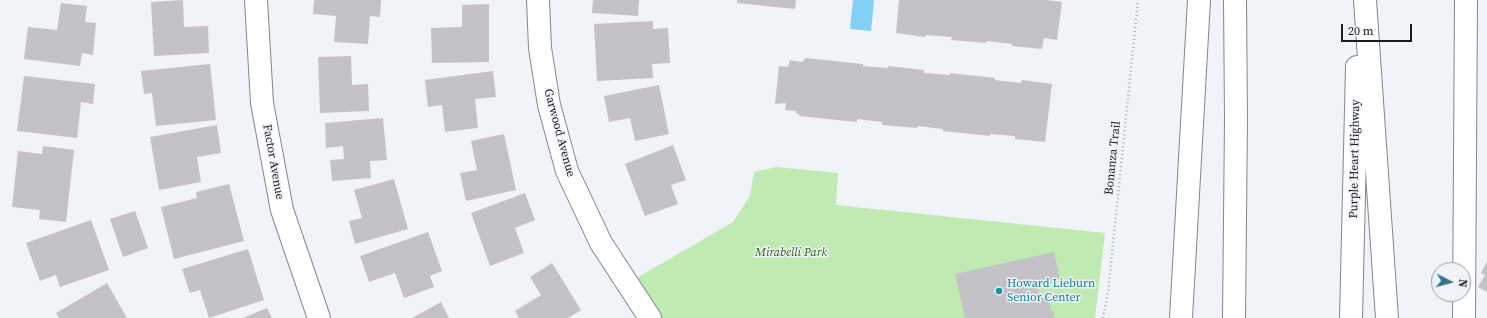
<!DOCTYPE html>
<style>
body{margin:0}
#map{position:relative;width:1487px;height:318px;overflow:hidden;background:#f0f3f8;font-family:"Source Serif 4",serif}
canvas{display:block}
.north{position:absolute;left:1431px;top:262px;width:40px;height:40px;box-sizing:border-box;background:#f0f3f8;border:1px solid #9a9da0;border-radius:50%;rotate:96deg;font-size:11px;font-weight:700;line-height:16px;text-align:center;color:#1a1b1d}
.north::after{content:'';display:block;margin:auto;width:14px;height:18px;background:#36748a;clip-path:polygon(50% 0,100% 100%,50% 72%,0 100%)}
.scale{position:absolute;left:1341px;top:24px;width:71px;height:18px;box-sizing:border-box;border:2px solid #1a1b1d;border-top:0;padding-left:5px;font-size:12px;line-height:14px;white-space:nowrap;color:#1a1b1d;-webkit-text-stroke:3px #f0f3f8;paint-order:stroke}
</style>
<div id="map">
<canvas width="1487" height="318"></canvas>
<div class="north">N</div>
<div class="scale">20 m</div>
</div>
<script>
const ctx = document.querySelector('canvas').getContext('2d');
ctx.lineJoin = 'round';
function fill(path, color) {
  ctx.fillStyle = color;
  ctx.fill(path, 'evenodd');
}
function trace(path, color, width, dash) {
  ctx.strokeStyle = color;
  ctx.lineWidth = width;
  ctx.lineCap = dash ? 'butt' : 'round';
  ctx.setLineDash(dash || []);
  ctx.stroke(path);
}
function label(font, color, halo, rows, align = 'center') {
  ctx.font = font + ' "Source Serif 4",serif';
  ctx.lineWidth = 3;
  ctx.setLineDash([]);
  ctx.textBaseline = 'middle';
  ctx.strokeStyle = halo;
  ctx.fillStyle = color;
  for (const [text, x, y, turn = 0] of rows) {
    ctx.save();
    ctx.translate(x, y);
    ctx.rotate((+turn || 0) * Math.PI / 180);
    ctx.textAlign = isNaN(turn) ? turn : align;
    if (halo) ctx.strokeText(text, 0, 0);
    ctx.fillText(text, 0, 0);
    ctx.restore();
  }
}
fill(new Path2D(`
 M 776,167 L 838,173 L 836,205 L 1105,233 L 1095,318 L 650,318 L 628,283 L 733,222 L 750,196 L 754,172 Z`), '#c0eab1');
fill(new Path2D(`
 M 853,0 L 874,0 L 871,31 L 850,29 Z`), '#82d0f4');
fill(new Path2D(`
 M 183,0 L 184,27 L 208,26 L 209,53 L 154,56 L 151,2 Z
 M 314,0 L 381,0 L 380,17 L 370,16 L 368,44 L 334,42 L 336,16 L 313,14 Z
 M 593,0 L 639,0 L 638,16 L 592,13 Z
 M 737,0 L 796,0 L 795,9 L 737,3 Z
 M 899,0 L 1047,0 L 1062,2 L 1057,40 L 1044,38 L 1042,49 L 1012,46 L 1012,44 L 987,41 L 986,43 L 951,40 L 952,37 L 926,35 L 925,37 L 896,33 Z
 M 61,3 L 87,6 L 85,22 L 96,23 L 93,55 L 82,53 L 80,66 L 24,59 L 28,27 L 57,30 Z
 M 489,4 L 489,62 L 432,63 L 431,28 L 462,27 L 462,5 Z
 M 653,21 L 653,29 L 668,28 L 670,63 L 652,64 L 653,78 L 597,81 L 594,24 Z
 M 351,56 L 352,85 L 368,84 L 369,111 L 320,113 L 318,57 Z
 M 806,58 L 863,64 L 863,66 L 888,68 L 888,66 L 924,70 L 924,73 L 950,75 L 950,73 L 995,78 L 995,80 L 1021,83 L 1022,80 L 1052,84 L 1045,142 L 1015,139 L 1015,136 L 990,134 L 990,136 L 943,131 L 943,129 L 918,126 L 917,128 L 882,125 L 882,122 L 857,119 L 857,122 L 799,116 L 799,114 L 796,113 L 796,111 L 785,110 L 786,103 L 775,104 L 779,66 L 788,67 L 790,60 L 802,62 Z
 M 210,64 L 216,120 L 156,126 L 152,93 L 144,94 L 141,71 Z
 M 493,71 L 496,97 L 475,99 L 478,128 L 445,132 L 442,105 L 428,107 L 425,80 Z
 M 24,76 L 95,84 L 93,104 L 81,102 L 77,138 L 17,131 Z
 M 659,85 L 669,134 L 635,141 L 630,118 L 609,122 L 604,96 Z
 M 383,118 L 387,160 L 370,161 L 371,178 L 332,181 L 330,160 L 344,159 L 343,146 L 326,148 L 325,123 Z
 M 217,125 L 221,153 L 197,157 L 201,182 L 159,190 L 150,137 Z
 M 504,134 L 516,190 L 466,201 L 460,173 L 477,170 L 471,141 Z
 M 673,145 L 686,180 L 671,185 L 678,204 L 645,216 L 625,164 Z
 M 43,146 L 74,150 L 66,222 L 39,219 L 40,210 L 12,207 L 18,151 L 42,154 Z
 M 394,179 L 408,229 L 355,244 L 349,221 L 362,218 L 354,190 Z
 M 229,184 L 244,241 L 174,259 L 161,207 L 197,198 L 196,192 Z
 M 525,193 L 535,220 L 515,228 L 524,253 L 490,266 L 471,213 Z
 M 135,211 L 148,248 L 123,257 L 110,219 Z
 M 91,220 L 109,270 L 60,287 L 56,275 L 40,281 L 26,243 Z
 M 428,232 L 442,271 L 430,276 L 434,287 L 404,298 L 395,273 L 369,282 L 360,256 Z
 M 248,249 L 264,300 L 209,318 L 200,290 L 190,293 L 182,269 Z
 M 1054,252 L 1060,279 L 1038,284 L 1039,298 L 1049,297 L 1051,311 L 1053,311 L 1054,318 L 965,318 L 955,274 Z
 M 1487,261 L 1487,292 L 1478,287 L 1485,275 L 1481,273 Z
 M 552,263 L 581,310 L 568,318 L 519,318 L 515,311 L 541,295 L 530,277 Z
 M 107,283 L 127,318 L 59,318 L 56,313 Z
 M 441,302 L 449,318 L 412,318 Z
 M 267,308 L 272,318 L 243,318 Z`), '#c5c2c7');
const minor = new Path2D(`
 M 256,0 L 262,103 L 282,210 L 319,318
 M 538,0 L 540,48 L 549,105 L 567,171 L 601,243 L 650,318
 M 1464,318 L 1466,0`);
const highway = new Path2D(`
 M 1365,0 L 1387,318
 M 1181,318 L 1199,0
 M 1234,318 L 1236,119 L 1235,0
 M 1351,318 L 1357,67`);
trace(minor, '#84868b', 24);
trace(highway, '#84868b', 24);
trace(new Path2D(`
 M 1103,318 L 1108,293 L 1138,0`), '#abadb1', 2.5, [1, 3]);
trace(minor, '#fff', 22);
trace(highway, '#fff', 22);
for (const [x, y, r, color] of [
 [999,291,4,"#0f9aa8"]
]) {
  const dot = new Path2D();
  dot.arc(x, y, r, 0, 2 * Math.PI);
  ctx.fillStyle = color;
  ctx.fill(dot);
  trace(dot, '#f0f3f8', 1.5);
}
label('12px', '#1a1b1d', '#f0f3f8', [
 ["Garwood Avenue",559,133,75],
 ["Bonanza Trail",1113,158,-84],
 ["Purple Heart Highway",1355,159,-89],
 ["Factor Avenue",273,162,80]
]);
label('italic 12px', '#2b5f10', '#f0f3f8', [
 ["Mirabelli Park",791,253]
]);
label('12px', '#0d838f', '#f0f3f8', [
 ["Howard Lieburn",1007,284],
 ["Senior Center",1007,298]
], 'left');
</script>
